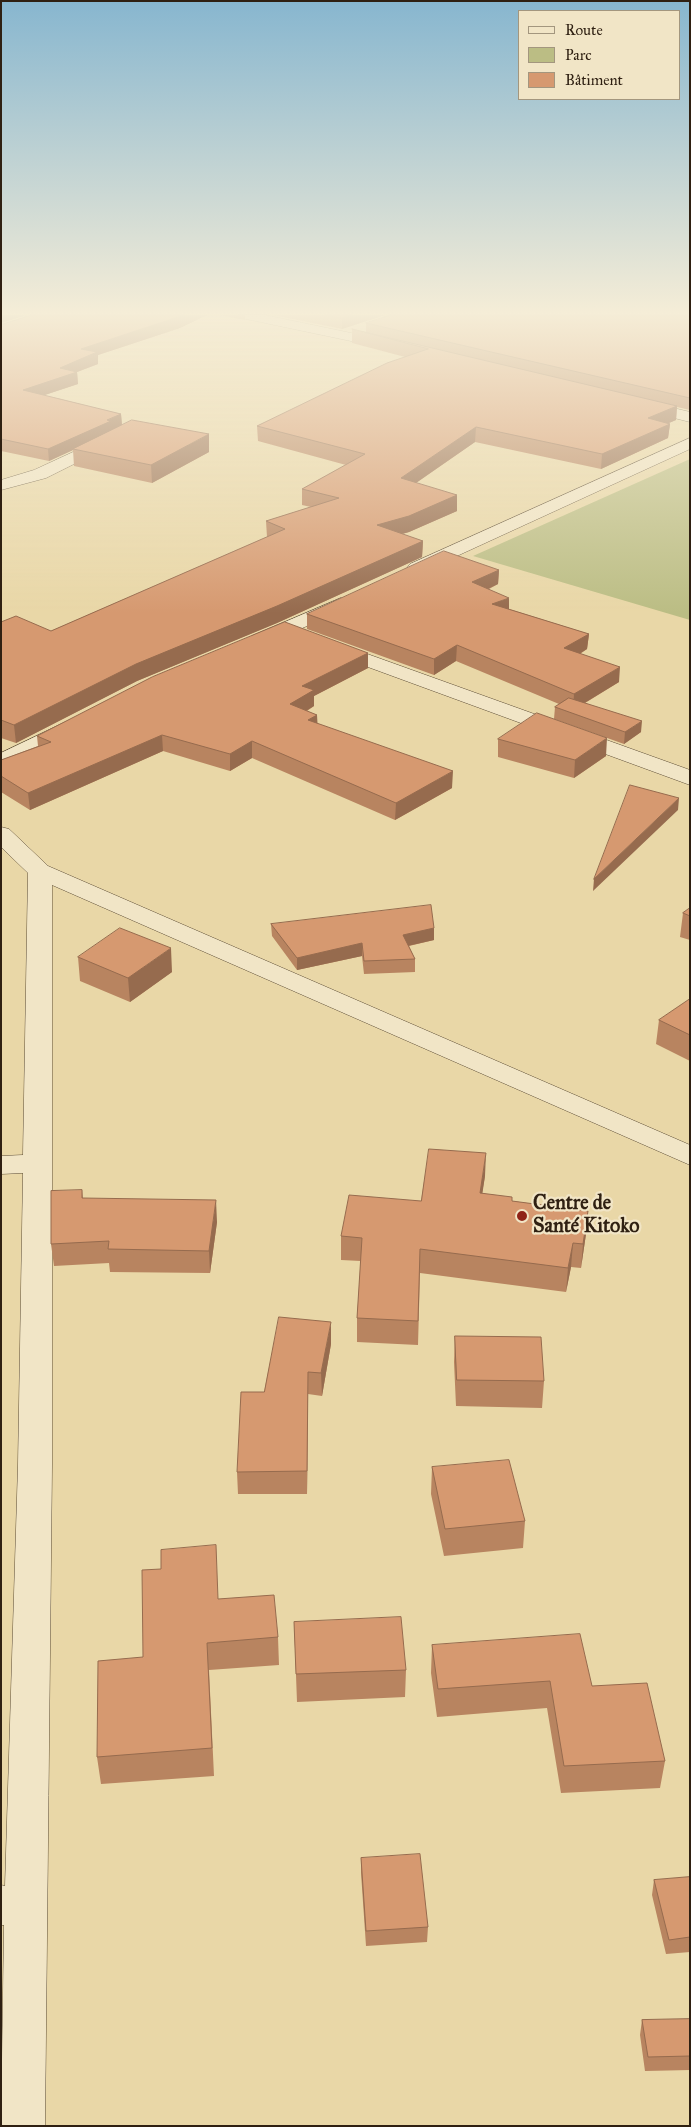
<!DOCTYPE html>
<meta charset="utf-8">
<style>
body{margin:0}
#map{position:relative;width:691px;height:2127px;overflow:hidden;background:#e9d7a7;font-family:"IM FELL Great Primer",serif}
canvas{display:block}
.frame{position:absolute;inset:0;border:2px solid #2f2012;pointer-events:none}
.legend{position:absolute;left:518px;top:10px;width:162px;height:90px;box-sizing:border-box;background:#f1e5c6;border:1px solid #a3967e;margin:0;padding:6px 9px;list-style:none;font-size:15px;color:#2f2012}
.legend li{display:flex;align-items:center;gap:10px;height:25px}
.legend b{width:25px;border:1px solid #a3967e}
</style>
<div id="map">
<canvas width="691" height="2127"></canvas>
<div class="frame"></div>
<ul class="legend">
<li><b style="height:6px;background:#f1e5c6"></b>Route</li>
<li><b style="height:14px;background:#bbbd84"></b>Parc</li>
<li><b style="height:14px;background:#d69970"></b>Bâtiment</li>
</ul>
</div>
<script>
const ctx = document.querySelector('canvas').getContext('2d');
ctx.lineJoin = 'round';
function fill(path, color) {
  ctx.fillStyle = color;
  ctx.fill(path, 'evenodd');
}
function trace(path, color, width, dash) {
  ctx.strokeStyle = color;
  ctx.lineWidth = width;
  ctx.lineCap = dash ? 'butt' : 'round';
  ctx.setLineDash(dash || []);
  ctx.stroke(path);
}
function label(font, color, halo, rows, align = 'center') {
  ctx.font = font + ' "IM FELL Great Primer",serif';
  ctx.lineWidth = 4.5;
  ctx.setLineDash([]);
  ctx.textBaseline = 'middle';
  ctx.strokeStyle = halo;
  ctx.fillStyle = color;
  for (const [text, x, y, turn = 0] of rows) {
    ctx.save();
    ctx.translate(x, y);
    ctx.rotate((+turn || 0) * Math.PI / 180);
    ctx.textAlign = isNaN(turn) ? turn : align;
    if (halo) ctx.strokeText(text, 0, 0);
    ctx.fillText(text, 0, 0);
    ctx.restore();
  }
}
fill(new Path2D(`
 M 690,459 L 690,620 L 473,556 Z`), '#bbbd84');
const minor = new Path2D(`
 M 239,315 L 265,315 L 389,341 L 396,345 L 389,349 L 246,319 Z
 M 640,400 L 690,412 L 690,422 L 635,408 L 632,405 L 635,402 Z
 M 108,436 L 114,438 L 116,441 L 114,444 L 46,478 L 1,490 L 1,480 L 34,470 Z
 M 690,438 L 690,449 L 422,572 L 410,572 L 407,568 L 410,564 Z
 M 341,598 L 348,600 L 351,604 L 348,608 L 266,644 L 252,644 L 249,640 L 252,636 Z
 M 334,642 L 690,770 L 690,785 L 327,652 L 324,648 L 327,644 Z
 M 70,720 L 78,721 L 81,726 L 78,731 L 1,769 L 1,753 Z
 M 1,827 L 9,829 L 48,866 L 690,1145 L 690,1165 L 52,885 L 52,1465 L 45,2126 L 1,2126 L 4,1925 L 1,1925 L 1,1885 L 5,1886 L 18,1465 L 23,1173 L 1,1174 L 1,1156 L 23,1155 L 28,873 L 1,847 Z`);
trace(minor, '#5e4e37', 1);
fill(minor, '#f1e5c6');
fill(new Path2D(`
 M 32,315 L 207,315 L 180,328 L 98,355 L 98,364 L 77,372 L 78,384 L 44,395 L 121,414 L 122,425 L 209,452 L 152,483 L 74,466 L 73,450 L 49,461 L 1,451 L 1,325 Z
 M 219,315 L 245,315 L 245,320 Z
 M 273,315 L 385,315 L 342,329 Z
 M 690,315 L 690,410 L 677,407 L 676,420 L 669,423 L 670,424 L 668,438 L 601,469 L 475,442 L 416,483 L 457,511 L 409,532 L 402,534 L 423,541 L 422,557 L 277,623 L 137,681 L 16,743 L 1,738 L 1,622 L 51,631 L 267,537 L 266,521 L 311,507 L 302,505 L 302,489 L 346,465 L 258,441 L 257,426 L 405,357 L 352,343 L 352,329 L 366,333 L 366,323 Z
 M 499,570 L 498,584 L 489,589 L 509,609 L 589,634 L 587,649 L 580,654 L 619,682 L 585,703 L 641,732 L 624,744 L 554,719 L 555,707 L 559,704 L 456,661 L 434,675 L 307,629 L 307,614 Z
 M 368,653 L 368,668 L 314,696 L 314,706 L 307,711 L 317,715 L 317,723 L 452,788 L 395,820 L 252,758 L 230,771 L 163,751 L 30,810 L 1,792 L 1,760 L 38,746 L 37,736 Z
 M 498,739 L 606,756 L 574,778 L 498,757 Z
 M 690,908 L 690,940 L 680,937 L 683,913 Z
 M 271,924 L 434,928 L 434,940 L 409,946 L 415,959 L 415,972 L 364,974 L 362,956 L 297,970 L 272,936 Z
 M 78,957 L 172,972 L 130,1002 L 80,981 Z
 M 690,999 L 690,1061 L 656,1044 L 659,1020 Z
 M 485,1176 L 482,1193 L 512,1201 L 588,1211 L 586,1234 L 581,1268 L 571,1267 L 566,1292 L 420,1273 L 418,1345 L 357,1342 L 357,1318 L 361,1261 L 341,1260 L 341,1236 L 421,1201 Z
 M 82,1190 L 83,1198 L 217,1222 L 210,1273 L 110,1272 L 109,1263 L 54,1266 L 51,1244 Z
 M 455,1336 L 544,1381 L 542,1408 L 456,1406 L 454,1362 Z
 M 331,1344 L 322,1396 L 308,1394 L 307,1494 L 238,1494 L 237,1472 L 264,1392 Z
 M 432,1467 L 525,1521 L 523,1548 L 444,1556 L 431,1494 Z
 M 218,1599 L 278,1637 L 279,1665 L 209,1670 L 214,1776 L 101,1784 L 97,1757 L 143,1657 Z
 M 294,1622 L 406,1670 L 405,1697 L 297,1702 Z
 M 432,1645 L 592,1686 L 665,1761 L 660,1788 L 561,1793 L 547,1708 L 437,1717 L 431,1673 Z
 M 361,1858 L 428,1927 L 427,1942 L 366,1946 L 361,1873 Z
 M 690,1877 L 690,1952 L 666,1954 L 652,1895 L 654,1880 Z
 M 690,2019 L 690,2070 L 645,2071 L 640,2035 L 642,2020 Z`), '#b88460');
fill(new Path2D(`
 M 1,315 L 27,315 L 1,323 Z
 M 184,315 L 207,315 L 180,328 L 98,355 L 98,364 L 77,372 L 78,384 L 24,402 L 23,390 L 60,368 L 81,349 Z
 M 352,315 L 385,315 L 342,329 L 342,318 Z
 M 677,406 L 676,420 L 647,432 L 648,418 Z
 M 121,414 L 122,426 L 73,449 L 73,450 L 49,461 L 48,449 Z
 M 670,424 L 668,438 L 601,469 L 602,454 Z
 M 476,427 L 475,442 L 400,494 L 401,478 Z
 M 209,434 L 209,452 L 152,483 L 151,465 Z
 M 457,495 L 457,511 L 409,532 L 377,541 L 377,525 Z
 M 423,541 L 422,557 L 277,623 L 137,681 L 16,743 L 14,725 L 136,664 Z
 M 499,570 L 498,584 L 471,597 L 472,582 Z
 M 509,598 L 509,613 L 492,604 Z
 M 589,634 L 587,649 L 563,664 L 564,648 Z
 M 457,645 L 456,661 L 434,675 L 434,659 Z
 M 368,653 L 368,668 L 314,696 L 314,706 L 291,720 L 290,704 L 302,686 Z
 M 620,667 L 619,682 L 573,710 L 574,694 Z
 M 317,715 L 318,732 L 308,720 Z
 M 642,721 L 641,732 L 624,744 L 625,732 Z
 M 162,735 L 163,751 L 30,810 L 28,793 Z
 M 607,738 L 606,756 L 574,778 L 575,760 Z
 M 252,741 L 252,758 L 230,771 L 230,754 Z
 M 453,771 L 452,788 L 395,820 L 396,803 Z
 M 679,798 L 678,810 L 593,891 L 594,879 Z
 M 434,928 L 434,940 L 403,947 L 403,935 Z
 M 362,943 L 362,956 L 297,970 L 297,958 Z
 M 171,948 L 172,972 L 130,1002 L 128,978 Z
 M 486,1153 L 485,1176 L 479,1216 L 480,1193 Z
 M 216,1200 L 217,1222 L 210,1273 L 209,1251 Z
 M 588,1211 L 586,1234 L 581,1268 L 583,1244 Z
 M 573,1243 L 571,1267 L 566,1292 L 568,1268 Z
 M 331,1322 L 331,1344 L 322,1396 L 321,1373 Z
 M 308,1372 L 308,1394 L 307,1494 L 307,1471 Z`), '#966b4e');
const building = new Path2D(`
 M 32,315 L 184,315 L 81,349 L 97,352 L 60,368 L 77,372 L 23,390 L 121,414 L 107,420 L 111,421 L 48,449 L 1,439 L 1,325 Z
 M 326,315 L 352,315 L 342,318 Z
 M 391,315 L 690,315 L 690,398 L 366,323 Z
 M 352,329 L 677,406 L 648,418 L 670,424 L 602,454 L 476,427 L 401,478 L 457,495 L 409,516 L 377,525 L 423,541 L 277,606 L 136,664 L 14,725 L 1,720 L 1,622 L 16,616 L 51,631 L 285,529 L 266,521 L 339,498 L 302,489 L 365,454 L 257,426 L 387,363 L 428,349 Z
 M 132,420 L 209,434 L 151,465 L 73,449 Z
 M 444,551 L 499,570 L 472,582 L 509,598 L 492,604 L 589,634 L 564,648 L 620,667 L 574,694 L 457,645 L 434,659 L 307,614 Z
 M 285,622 L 368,653 L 302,686 L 314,690 L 290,704 L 317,715 L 308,720 L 453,771 L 396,803 L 252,741 L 230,754 L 162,735 L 28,793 L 1,776 L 1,760 L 51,742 L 37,736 L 152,677 Z
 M 569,698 L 642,721 L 625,732 L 555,707 Z
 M 537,713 L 607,738 L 575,760 L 498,739 Z
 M 630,785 L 679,798 L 594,879 Z
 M 431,905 L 434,928 L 403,935 L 415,959 L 364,961 L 362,943 L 297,958 L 271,924 Z
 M 690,908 L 690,916 L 683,913 Z
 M 120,928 L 171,948 L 128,978 L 78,957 Z
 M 690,999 L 690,1035 L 659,1020 Z
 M 429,1149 L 486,1153 L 480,1193 L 512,1197 L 512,1201 L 588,1211 L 583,1244 L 573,1243 L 568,1268 L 420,1249 L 418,1321 L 357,1318 L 362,1238 L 341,1236 L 349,1195 L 421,1201 Z
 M 82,1190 L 82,1198 L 216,1200 L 209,1251 L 108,1249 L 109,1241 L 51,1244 L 51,1191 Z
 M 279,1317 L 331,1322 L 321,1373 L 308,1372 L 307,1471 L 237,1472 L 241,1392 L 264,1392 Z
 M 455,1336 L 541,1337 L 544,1381 L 457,1380 Z
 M 509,1460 L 525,1521 L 445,1529 L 432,1467 Z
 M 216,1545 L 218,1599 L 274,1595 L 278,1637 L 207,1643 L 212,1748 L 97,1757 L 98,1661 L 143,1657 L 142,1570 L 161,1569 L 161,1550 Z
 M 401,1617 L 406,1670 L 296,1674 L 294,1622 Z
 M 580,1634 L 592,1686 L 647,1683 L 665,1761 L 564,1766 L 550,1681 L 438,1689 L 432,1645 Z
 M 420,1854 L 428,1927 L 366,1931 L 361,1858 Z
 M 690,1877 L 690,1937 L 669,1940 L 654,1880 Z
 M 690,2019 L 690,2056 L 648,2057 L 642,2020 Z`);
fill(building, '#d69970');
trace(building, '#966b4e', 1);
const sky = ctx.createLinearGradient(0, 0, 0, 613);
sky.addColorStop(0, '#87b6cf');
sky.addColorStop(0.51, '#f5edd7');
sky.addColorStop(1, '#f5edd700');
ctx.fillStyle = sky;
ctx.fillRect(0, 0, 691, 613);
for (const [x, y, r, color] of [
 [522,1216,6,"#8f2418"]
]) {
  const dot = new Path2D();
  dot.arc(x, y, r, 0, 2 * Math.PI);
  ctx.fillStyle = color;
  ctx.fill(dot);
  trace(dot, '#f1e5c6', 2);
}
label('bold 20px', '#2f2012', '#f1e5c6', [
 ["Centre de",533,1204],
 ["Santé Kitoko",533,1227]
], 'left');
</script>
